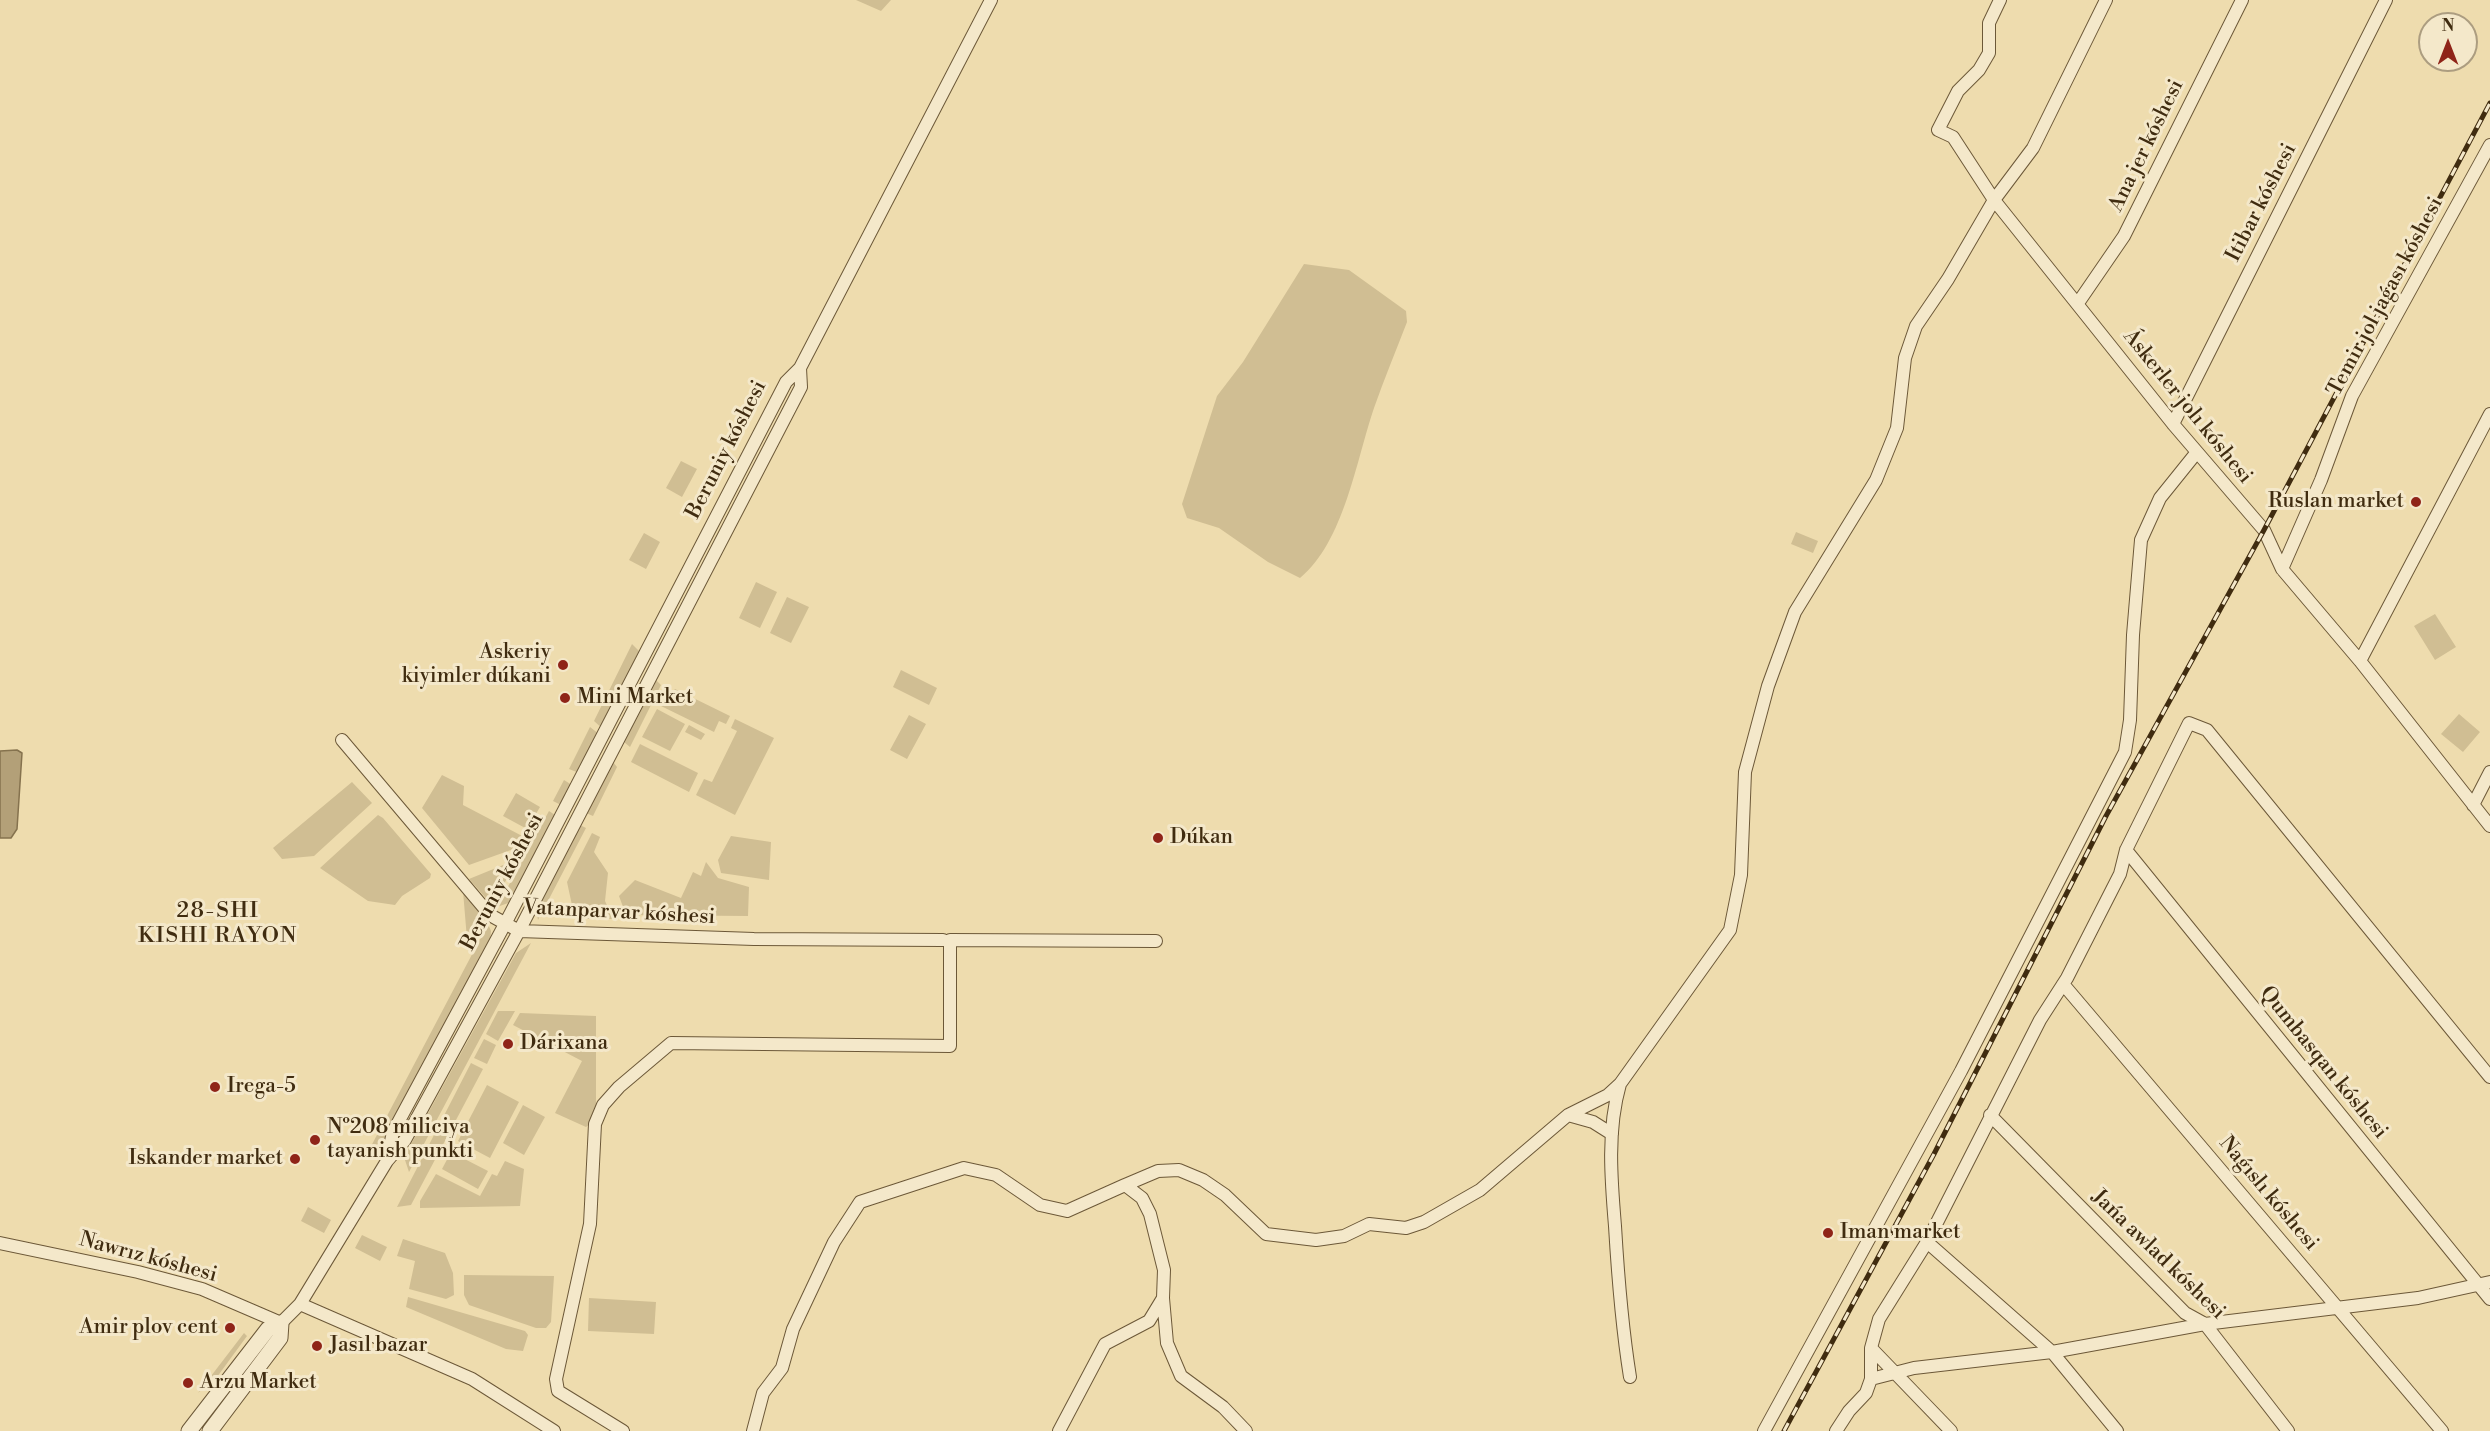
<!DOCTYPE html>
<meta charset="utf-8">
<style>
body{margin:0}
#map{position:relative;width:2490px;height:1431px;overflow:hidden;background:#eedcae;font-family:"Libre Bodoni",serif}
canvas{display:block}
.north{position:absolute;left:2418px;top:12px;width:60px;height:60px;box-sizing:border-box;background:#f4e8ca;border:2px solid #ac9d80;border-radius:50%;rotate:0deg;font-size:16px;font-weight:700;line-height:24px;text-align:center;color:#402c10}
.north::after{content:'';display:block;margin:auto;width:21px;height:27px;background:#8f2418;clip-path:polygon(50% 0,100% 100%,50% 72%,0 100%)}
</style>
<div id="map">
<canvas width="2490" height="1431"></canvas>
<div class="north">N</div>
</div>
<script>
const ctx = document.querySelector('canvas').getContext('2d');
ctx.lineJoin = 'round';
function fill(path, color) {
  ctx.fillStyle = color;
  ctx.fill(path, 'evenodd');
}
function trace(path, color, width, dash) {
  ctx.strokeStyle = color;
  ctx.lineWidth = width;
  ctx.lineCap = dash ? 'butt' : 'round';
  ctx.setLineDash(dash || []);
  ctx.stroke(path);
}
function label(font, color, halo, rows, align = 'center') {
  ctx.font = font + ' "Libre Bodoni",serif';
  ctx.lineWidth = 6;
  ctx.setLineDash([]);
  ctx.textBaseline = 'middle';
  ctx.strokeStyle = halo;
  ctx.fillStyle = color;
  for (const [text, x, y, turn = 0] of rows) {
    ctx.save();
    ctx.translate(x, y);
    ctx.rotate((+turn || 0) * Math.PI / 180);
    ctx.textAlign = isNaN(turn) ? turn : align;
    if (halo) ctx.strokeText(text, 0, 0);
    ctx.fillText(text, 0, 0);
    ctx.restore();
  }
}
fill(new Path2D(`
 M 856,0 L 891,0 L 881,11 Z
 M 1304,264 L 1349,270 L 1406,311 L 1407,322 C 1396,351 1384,379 1374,408 C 1356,461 1344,542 1300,578 L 1268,562 L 1219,528 L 1187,518 L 1182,504 L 1217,396 L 1243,362 Z
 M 681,461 L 697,469 L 682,497 L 666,488 Z
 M 1796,532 L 1818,541 L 1813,553 L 1791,544 Z
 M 644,533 L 660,542 L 646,569 L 629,560 Z
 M 756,582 L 777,592 L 760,628 L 739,618 Z
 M 787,597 L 809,607 L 791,643 L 770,633 Z
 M 2435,614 L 2456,647 L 2435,660 L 2414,626 Z
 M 632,644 L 640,652 L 603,729 L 594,721 Z
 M 901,670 L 937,688 L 929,705 L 893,687 Z
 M 656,680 L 661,685 L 630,747 L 624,742 Z
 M 675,689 L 730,716 L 726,724 L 719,721 L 714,732 L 659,705 L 665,692 L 671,695 Z
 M 657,709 L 685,724 L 670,751 L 642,737 Z
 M 2459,714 L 2480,732 L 2463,752 L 2441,734 Z
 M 909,715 L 926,724 L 907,759 L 890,750 Z
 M 735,719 L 774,738 L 735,815 L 696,795 L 704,779 L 712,782 L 737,731 L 731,728 Z
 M 689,725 L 705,734 L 701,740 L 685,732 Z
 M 590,727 L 599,734 L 579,773 L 569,769 Z
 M 640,744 L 698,773 L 689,792 L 631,762 Z
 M 613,762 L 617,767 L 593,816 L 586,813 Z
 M 442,775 L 464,786 L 463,805 L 526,838 L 522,846 L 469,865 L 422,808 Z
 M 564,780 L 572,785 L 561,805 L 553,801 Z
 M 352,782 L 372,803 L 314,856 L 282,859 L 273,848 Z
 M 516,793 L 540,807 L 527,829 L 503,816 Z
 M 549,811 L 555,815 L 511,902 L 497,907 Z
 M 378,815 L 383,818 L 431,874 L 430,878 L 402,896 L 395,905 L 368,901 L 320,868 Z
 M 580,825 L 586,828 L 538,920 L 536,909 Z
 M 592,833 L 600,837 L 594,852 L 608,873 L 605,901 L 613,919 L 575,919 L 567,882 Z
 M 731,836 L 771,842 L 769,880 L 721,873 L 718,860 Z
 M 518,859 L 492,905 L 469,879 Z
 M 706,862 L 718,878 L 749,887 L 748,916 L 626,915 L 619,896 L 635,880 L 681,898 L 693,872 L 701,876 Z
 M 463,891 L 485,919 L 468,951 Z
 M 488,924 L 491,931 L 490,944 L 382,1146 L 368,1152 Z
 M 531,943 L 409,1172 L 404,1157 L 516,953 Z
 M 498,1011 L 515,1011 L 498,1041 L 486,1034 Z
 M 520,1013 L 596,1016 L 596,1119 L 586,1127 L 555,1113 L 582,1061 L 513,1025 Z
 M 484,1039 L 496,1045 L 487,1064 L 474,1058 Z
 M 471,1063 L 483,1069 L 411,1205 L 397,1207 Z
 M 487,1085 L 519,1102 L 490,1158 L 458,1141 Z
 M 523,1105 L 545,1117 L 524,1155 L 503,1143 Z
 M 451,1152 L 488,1171 L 478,1189 L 442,1169 Z
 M 505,1161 L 524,1169 L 520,1206 L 420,1208 L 420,1201 L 436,1174 L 480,1196 L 492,1174 L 497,1176 Z
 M 308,1207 L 331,1220 L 324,1233 L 301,1221 Z
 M 362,1235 L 387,1247 L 380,1261 L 355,1248 Z
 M 403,1239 L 445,1253 L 453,1273 L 454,1295 L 446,1299 L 409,1289 L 415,1261 L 397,1256 Z
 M 464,1275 L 554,1276 L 551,1322 L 546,1328 L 536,1328 L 469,1305 L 464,1295 Z
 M 408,1297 L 525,1331 L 528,1335 L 523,1351 L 506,1349 L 406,1307 Z
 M 589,1298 L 656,1302 L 654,1334 L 588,1331 Z
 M 244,1333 L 247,1336 L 217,1377 L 198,1393 Z`), '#d0be93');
const water = new Path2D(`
 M 17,750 L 22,753 L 17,829 L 11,838 L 0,838 L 0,751 Z`);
fill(water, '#b3a078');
trace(water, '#85724e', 1.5);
const minor = new Path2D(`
 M 2000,0 L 1989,23 L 1989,53 L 1979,70 L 1958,91 L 1938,130 L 1953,137 L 1994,200 L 2173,424 L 2264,530 L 2282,569 L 2360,661 L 2490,826
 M 2078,303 L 2124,236 L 2242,0
 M 2173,424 L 2386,0
 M 2282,569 L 2321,480 L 2352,396 L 2490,145
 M 2360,661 L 2490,414
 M 342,740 L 490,915 L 519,931 L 754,939 L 943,940
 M 2473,805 L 2490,772
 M 2126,850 L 2490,1299
 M 2063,984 L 2442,1431
 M 1568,1115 L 1593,1122 L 1612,1134
 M 1990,1115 L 2185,1313 L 2205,1324 L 2288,1431
 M 387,1160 L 393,1132 L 505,924 L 786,382 L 800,368 L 991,0
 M 1125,1185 L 1158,1171 L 1179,1170 L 1203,1180 L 1225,1195 L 1266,1234 L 1316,1240 L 1344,1236 L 1369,1224 L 1406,1228 L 1424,1222 L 1480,1190 L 1568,1115 L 1608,1095 L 1620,1084
 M 1927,1242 L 2052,1352 L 2117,1431
 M 0,1243 L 138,1272 L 202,1289 L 281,1323 L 300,1304 L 387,1161 L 405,1140 L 519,931 L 801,387 L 800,368
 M 1163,1298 L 1167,1343 L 1181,1376 L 1223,1407 L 1246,1431
 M 300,1304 L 472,1379 L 554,1431
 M 1871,1348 L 1951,1431
 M 1630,1377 C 1622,1327 1618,1277 1615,1226 C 1611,1179 1607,1129 1620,1084 L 1730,930 L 1741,875 L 1745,772 L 1768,686 L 1795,612 L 1876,480 L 1897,428 L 1905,358 L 1916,326 L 1948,279 L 1994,200 L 2033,148 L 2106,0
 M 1871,1379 L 1914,1368 L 2052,1352 L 2205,1324 L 2418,1298 L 2490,1282
 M 623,1431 L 558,1391 L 556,1379 L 590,1224 L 595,1124 L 603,1105 L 619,1087 L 671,1043 L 950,1046 L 950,940 L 1156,941
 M 753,1431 L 763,1393 L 782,1368 L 793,1329 L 834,1242 L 860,1202 L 964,1168 L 996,1175 L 1040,1205 L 1067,1211 L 1125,1185 L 1142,1198 L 1150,1214 L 1164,1270 L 1163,1298 L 1149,1321 L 1105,1344 L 1059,1431
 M 1764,1431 L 1961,1071 L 2125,752 L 2130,720 L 2133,635 L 2141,540 L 2160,498 L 2197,452
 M 1836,1431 L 1849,1411 L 1866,1393 L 1871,1379 L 1871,1348 L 1879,1319 L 1927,1242 L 2040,1020 L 2067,978 L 2120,874 L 2126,850 L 2189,723 L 2207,730 L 2490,1077`);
const tertiary = new Path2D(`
 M 189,1431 L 268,1329 L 281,1323
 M 210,1431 L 280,1338 L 281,1323`);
trace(minor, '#6c5838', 14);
trace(tertiary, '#6c5838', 17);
trace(minor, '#f4e8ca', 12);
trace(tertiary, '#f4e8ca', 15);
const rail = new Path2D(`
 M 1784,1431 L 1934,1154 L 2106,816 L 2264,530 L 2490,103`);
trace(rail, '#402c10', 5);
trace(rail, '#f4e8ca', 3, [9]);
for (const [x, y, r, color] of [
 [2416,502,6,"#8f2418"],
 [563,665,6,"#8f2418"],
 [565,698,6,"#8f2418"],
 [1158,838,6,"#8f2418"],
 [508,1044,6,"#8f2418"],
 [215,1087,6,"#8f2418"],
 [315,1140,6,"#8f2418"],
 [295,1159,6,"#8f2418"],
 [1828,1233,6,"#8f2418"],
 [230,1328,6,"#8f2418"],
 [317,1346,6,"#8f2418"],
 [188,1383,6,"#8f2418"]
]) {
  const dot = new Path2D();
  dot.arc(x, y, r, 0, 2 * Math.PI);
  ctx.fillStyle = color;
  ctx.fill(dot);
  trace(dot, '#f4e8ca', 2);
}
label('21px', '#402c10', '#f4e8ca', [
 ["Ana jer kóshesi",2147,146,-64],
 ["Itibar kóshesi",2262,203,-63],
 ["Temir jol jaǵası kóshesi",2386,297,-62],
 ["Áskerler jolı kóshesi",2187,407,51],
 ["Beruniy kóshesi",727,450,-63],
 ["Beruniy kóshesi",503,882,-62],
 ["Vatanparvar kóshesi",619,913,3],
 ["Qumbasqan kóshesi",2323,1063,51],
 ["Naǵıslı kóshesi",2268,1194,50],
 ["Jańa awlad kóshesi",2158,1255,44],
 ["Nawrız kóshesi",148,1258,15]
]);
label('21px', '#402c10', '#f4e8ca', [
 ["Ruslan market",2404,502,"right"],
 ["Askeriy",551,653,"right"],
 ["kiyimler dúkani",551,677,"right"],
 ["Mini Market",577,698],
 ["Dúkan",1170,838],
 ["Dárixana",520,1044],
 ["Irega-5",227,1087],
 ["№208 miliciya",327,1128],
 ["tayanish punkti",327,1152],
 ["Iskander market",283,1159,"right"],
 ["Iman market",1840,1233],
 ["Amir plov cent",218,1328,"right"],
 ["Jasıl bazar",329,1346],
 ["Arzu Market",200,1383]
], 'left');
ctx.letterSpacing = '1.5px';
label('22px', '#402c10', '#f4e8ca', [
 ["28-SHI",218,912],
 ["KISHI RAYON",218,937]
]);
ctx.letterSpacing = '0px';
</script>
